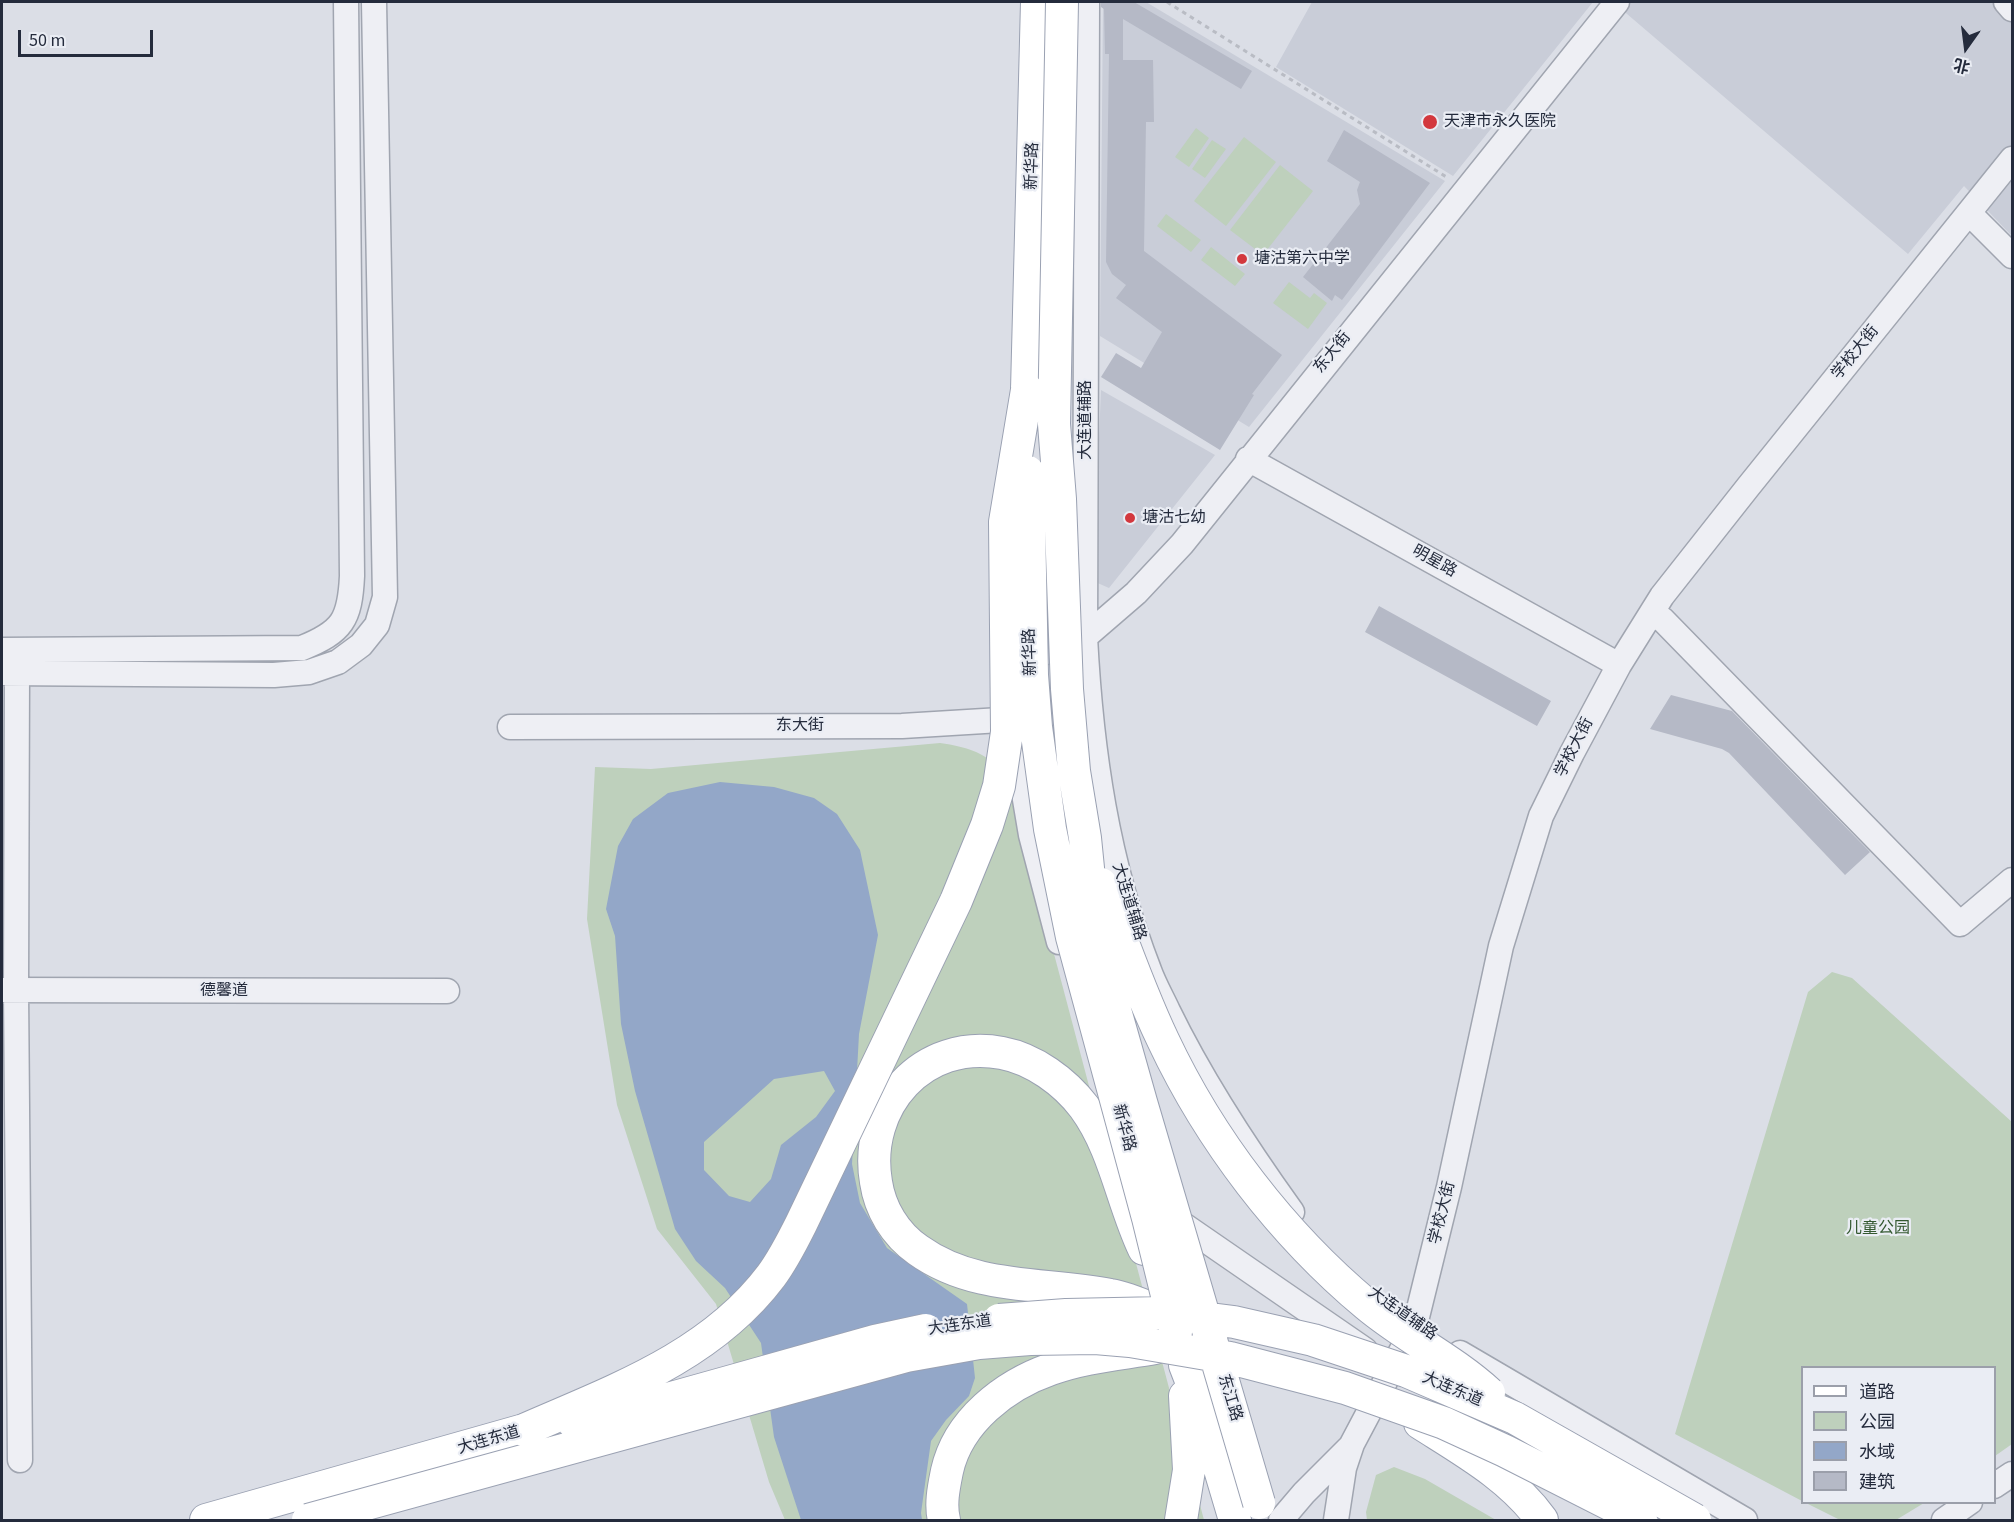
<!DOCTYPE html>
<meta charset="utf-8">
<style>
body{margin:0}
#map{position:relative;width:2014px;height:1522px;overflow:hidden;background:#dbdee6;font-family:"Source Sans 3","Noto Sans SC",sans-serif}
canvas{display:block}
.frame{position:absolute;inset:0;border:3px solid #242b3c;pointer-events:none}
.legend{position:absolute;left:1801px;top:1366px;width:195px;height:138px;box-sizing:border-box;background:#eaedf4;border:2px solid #9b9faa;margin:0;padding:8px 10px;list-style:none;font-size:18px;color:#242b3c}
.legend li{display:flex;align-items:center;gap:12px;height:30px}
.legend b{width:30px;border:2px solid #9b9faa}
.north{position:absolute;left:1936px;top:18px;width:60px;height:60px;-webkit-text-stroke:4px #eaedf4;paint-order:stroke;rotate:194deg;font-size:16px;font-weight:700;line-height:24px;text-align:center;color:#242b3c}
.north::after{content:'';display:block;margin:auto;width:21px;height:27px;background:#242b3c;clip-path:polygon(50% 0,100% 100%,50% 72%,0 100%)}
.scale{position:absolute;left:18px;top:30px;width:135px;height:27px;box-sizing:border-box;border:3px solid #242b3c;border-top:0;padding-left:8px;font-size:18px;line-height:21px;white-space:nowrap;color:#242b3c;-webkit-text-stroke:4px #eaedf4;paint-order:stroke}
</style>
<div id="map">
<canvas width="2014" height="1522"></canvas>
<div class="frame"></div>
<ul class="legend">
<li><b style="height:8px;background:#fff"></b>道路</li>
<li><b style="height:16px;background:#bed0bc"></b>公园</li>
<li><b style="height:16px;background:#93a7c8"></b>水域</li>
<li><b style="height:16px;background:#b5b9c6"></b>建筑</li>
</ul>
<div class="north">北</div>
<div class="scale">50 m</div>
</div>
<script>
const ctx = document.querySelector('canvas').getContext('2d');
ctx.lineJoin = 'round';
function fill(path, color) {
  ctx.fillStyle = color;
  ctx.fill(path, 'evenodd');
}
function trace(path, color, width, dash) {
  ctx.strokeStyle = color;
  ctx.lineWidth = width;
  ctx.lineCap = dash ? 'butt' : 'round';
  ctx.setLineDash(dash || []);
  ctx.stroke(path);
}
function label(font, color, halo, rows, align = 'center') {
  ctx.font = font + ' "Source Sans 3","Noto Sans SC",sans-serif';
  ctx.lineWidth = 4.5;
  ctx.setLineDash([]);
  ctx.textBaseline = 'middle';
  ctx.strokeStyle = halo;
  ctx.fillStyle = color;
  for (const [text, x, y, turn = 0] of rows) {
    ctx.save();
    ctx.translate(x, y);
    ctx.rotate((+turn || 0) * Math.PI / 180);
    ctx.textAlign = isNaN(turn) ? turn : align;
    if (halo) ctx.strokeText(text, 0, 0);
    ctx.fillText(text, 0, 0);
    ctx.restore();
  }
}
fill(new Path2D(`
 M 1103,2 L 1146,2 L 1445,181 L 1249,427 L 1100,336 Z
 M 1312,2 L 1593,2 L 1453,176 L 1276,67 Z
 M 1613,2 L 2012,2 L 2012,236 L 1964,186 L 1908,254 Z
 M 1101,390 L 1215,455 L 1109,588 L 1093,581 Z`), '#c9cdd8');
fill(new Path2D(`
 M 1196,128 L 1209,138 L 1189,167 L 1175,157 Z
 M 1244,137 L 1276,162 L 1226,226 L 1194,201 Z
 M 1212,140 L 1226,149 L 1205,178 L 1192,169 Z
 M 1280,165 L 1313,191 L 1263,255 L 1230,230 Z
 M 1166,214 L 1201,240 L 1191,252 L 1157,226 Z
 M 1211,247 L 1245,274 L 1235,286 L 1201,260 Z
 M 1289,282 L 1310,298 L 1314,293 L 1327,303 L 1308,329 L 1273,303 Z
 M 940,743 C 996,751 1002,767 1018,818 L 1204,1520 L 785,1520 L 769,1482 L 716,1304 L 657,1229 L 617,1105 L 587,919 L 595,767 L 651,769 Z
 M 1832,972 L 1852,978 L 2012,1122 L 2012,1444 L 1995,1456 L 1994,1368 L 1802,1368 L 1802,1501 L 1675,1434 L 1808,992 Z
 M 1394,1467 L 1425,1479 L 1496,1520 L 1367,1520 L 1366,1512 L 1376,1475 Z
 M 1806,1503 L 1924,1503 L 1896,1520 L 1840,1520 Z`), '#bed0bc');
fill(new Path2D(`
 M 720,782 L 774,787 L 814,798 L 837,814 L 860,850 L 878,935 L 859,1034 L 852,1164 L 860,1203 L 887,1248 L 967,1304 L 975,1378 L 969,1396 L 946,1420 L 931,1441 L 921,1513 L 922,1520 L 801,1520 L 774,1437 L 761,1343 L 725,1288 L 696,1261 L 675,1229 L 635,1091 L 621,1024 L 615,936 L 606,909 L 618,846 L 633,819 L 668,793 ZM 824,1071 L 835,1091 L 816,1117 L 781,1145 L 771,1179 L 750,1202 L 729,1196 L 704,1170 L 704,1142 L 774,1079 Z`), '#93a7c8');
fill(new Path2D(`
 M 1101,2 L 1134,2 L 1252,71 L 1241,89 L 1123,19 L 1123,60 L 1153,60 L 1154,122 L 1146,122 L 1144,251 L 1282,355 L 1252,394 L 1254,395 L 1220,450 L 1101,377 L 1116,353 L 1141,368 L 1162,332 L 1116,298 L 1126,285 L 1112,274 L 1106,262 L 1109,54 L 1105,54 L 1104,9 L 1101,7 Z
 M 1344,130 L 1430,183 L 1342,300 L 1335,295 L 1332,301 L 1303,277 L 1360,204 L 1357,190 L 1360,182 L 1327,161 Z
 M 1379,606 L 1551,701 L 1537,726 L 1365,632 Z
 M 1671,695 L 1732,711 L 1870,852 L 1845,875 L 1729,753 L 1722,749 L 1650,729 Z`), '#b5b9c6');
const minor = new Path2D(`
 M 1087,2 L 1085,637 C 1091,752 1107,862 1149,970 C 1154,984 1162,998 1168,1011 C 1203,1083 1246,1148 1292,1212
 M 2006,2 L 2012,9
 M 1969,213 L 2012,256
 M 1248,459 L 1619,665
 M 1650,616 L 1662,619 L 1960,924 L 2012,880
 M 2,650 L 302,648 C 342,632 350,620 352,576 L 346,2
 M 1017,663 L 1085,637 L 1136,593 L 1182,544 L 1617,2
 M 2,673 L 274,675 L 309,672 L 338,662 L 361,645 L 377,625 L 385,597 L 374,2
 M 17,674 L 16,990 L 20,1460
 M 1017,724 L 1021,776 L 1031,835 L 1059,942
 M 510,727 L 902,726 L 1017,719 L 1085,707
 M 2,990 L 447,991
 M 1172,1217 L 1365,1350
 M 1460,1353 L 1745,1520
 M 1994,1486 L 2012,1474
 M 1281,1520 L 1304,1493 L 1349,1448
 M 1336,1520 L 1344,1468 L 1352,1444 L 1415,1325 L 1449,1187 L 1501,946 L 1541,816 L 1572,753 L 1619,665 L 1662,596 L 1748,487 L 2012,159
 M 1944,1520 L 1970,1502`);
const major = new Path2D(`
 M 1027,390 L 1037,2
 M 1144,1249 C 1122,1203 1115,1149 1084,1107 C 1065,1082 1034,1059 1002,1053 C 923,1038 863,1106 876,1182 C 880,1209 895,1234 918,1250 C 975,1291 1045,1282 1110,1295 C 1128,1298 1145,1306 1162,1313
 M 1185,1365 L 1202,1409 L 1235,1520
 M 1420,1423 C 1464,1451 1511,1477 1542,1520
 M 206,1520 L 524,1430
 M 944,1520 C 940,1504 944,1486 947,1471 C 958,1421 1005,1385 1051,1369 C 1084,1357 1121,1354 1155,1348
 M 1181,1520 L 1189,1470 L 1185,1396`);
trace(minor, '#a0a5b0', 27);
trace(major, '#9aa1b2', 34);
trace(new Path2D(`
 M 1167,2 L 1448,178`), '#b9bcc4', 3, [4.5, 4.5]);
trace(minor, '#eeeff4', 24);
trace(major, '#fff', 32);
const majorBridge = new Path2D(`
 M 1062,2 L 1054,424 L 1060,499 L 1067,689 L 1074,771 L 1085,838 L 1093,918 L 1100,957 L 1141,1102 L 1259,1503
 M 1028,472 L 1032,675 L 1036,727 L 1050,829 L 1072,937 L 1148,1218 L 1176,1332
 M 1101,884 C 1121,937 1139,990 1163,1040 C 1210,1140 1282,1234 1367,1305 C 1405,1337 1452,1359 1489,1393
 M 999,1320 L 1066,1315 L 1163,1313 L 1234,1322 L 1313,1340 L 1406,1371 L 1515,1418 L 1695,1520
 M 574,1423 L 618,1413 L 875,1341 L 926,1330
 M 524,1430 C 613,1391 710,1357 771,1276 C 783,1260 792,1242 801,1224 L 956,901 L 987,825 L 999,786 L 1007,732 L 1005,522 L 1027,390
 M 308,1520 L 906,1356 L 979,1343 L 1030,1339 L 1095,1338 L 1130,1341 L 1230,1358 L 1345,1388 L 1444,1423 L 1505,1451 L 1641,1520`);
trace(majorBridge, '#9aa1b2', 34, []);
trace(majorBridge, '#fff', 32);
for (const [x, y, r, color] of [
 [1430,122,8,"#d3383e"],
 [1242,259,6,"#d3383e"],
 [1130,518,6,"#d3383e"]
]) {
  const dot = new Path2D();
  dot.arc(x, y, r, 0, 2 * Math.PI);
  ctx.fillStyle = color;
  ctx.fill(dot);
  trace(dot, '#eaedf4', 2);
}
label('16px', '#242b3c', '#eaedf4', [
 ["天津市永久医院",1444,122],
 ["塘沽第六中学",1254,259],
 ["塘沽七幼",1142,518]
], 'left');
label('16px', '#242b3c', '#eaedf4', [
 ["新华路",1033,166,-88],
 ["东大街",1333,353,-51],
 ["学校大街",1856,353,-51],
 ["大连道辅路",1086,420,-90],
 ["明星路",1434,562,29],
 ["新华路",1031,652,-92],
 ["东大街",800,726],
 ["学校大街",1575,748,-63],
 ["大连道辅路",1128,902,73],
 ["德馨道",224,991],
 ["新华路",1123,1128,75],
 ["学校大街",1443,1213,-76],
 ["大连道辅路",1402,1314,35],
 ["大连东道",960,1326,-8],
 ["大连东道",1452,1390,23],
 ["东江路",1229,1398,73],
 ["大连东道",489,1441,-16]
]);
label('16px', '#345931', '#eaedf4', [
 ["儿童公园",1878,1229]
]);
</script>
